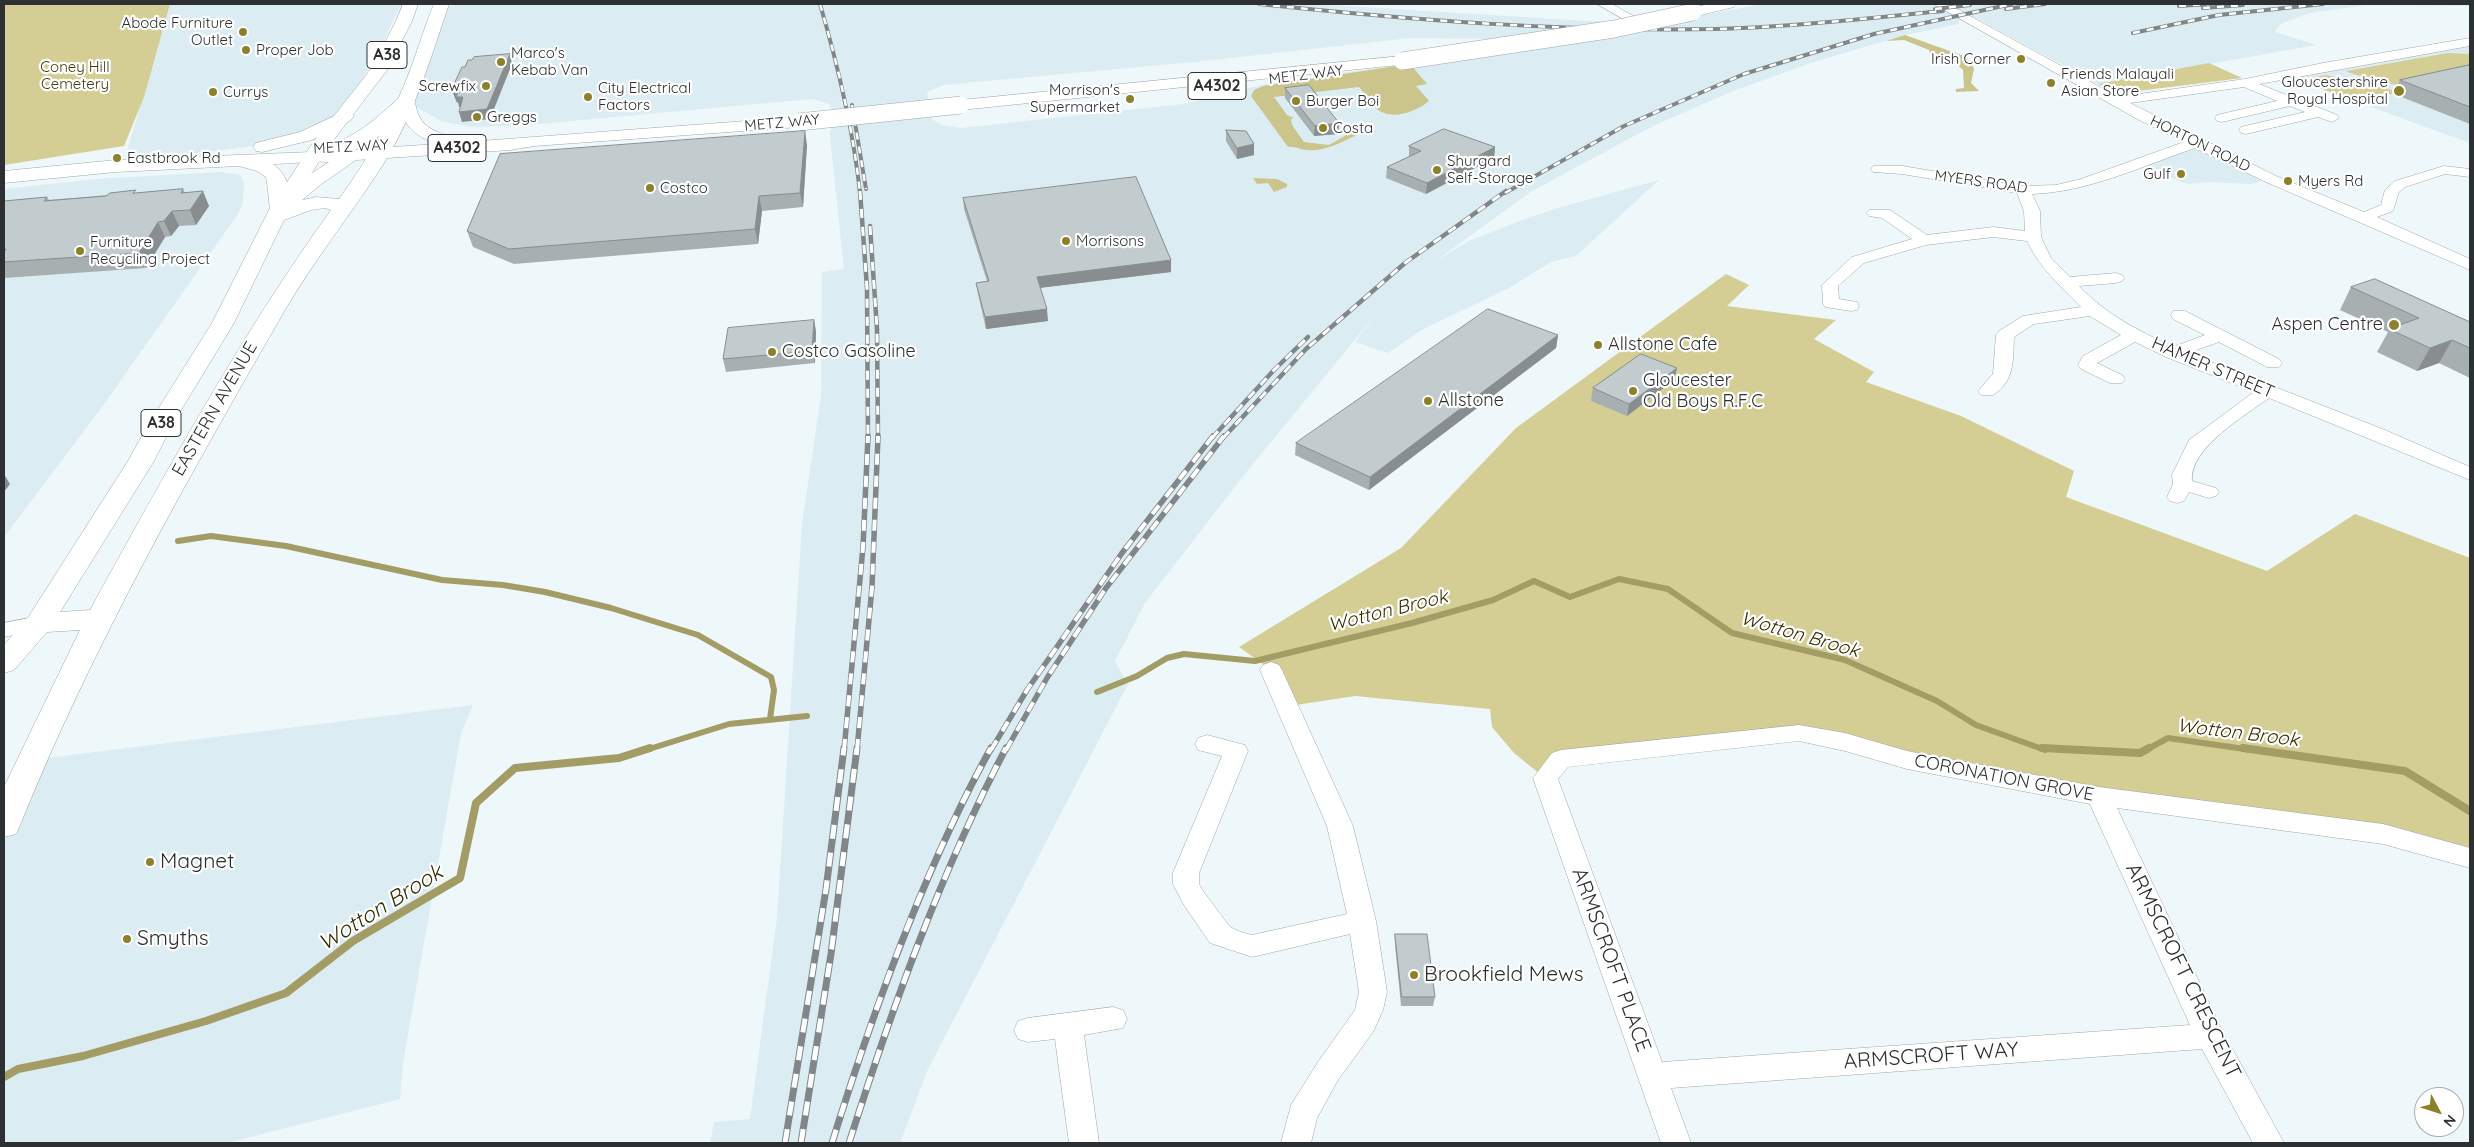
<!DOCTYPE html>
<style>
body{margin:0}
#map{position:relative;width:2474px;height:1147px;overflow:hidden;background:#eef7fa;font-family:Quicksand,sans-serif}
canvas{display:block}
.frame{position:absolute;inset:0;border:5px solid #2d3032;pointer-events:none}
.north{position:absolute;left:2414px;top:1087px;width:50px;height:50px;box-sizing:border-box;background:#fff;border:1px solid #abacad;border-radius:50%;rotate:130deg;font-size:14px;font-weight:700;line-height:20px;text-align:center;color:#2d3032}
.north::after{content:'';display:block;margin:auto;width:18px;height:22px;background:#8c8129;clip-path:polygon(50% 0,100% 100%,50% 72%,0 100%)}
</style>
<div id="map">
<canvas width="2474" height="1147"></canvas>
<div class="frame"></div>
<div class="north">N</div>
</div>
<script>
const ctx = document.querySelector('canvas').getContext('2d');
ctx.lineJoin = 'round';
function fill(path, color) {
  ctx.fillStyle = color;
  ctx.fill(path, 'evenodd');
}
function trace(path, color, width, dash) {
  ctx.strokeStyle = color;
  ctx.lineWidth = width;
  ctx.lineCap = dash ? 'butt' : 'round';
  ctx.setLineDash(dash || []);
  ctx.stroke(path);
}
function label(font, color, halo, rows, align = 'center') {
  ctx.font = font + ' Quicksand,sans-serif';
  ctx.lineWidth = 4.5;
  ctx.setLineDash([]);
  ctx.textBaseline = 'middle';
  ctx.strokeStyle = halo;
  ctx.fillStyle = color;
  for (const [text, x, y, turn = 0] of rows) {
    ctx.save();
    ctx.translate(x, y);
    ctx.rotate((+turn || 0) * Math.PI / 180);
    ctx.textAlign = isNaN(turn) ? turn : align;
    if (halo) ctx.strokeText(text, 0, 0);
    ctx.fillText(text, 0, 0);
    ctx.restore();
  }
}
fill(new Path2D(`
 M 170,4 L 401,4 L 379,51 L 360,84 L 330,121 L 322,126 L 267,144 L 217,151 L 125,158 Z
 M 459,4 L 1313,4 L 1587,21 L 1669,22 L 1762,4 L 1931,4 L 1936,6 L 1949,4 L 2470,4 L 2470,6 L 2367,5 L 2310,13 L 2280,24 L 2275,32 L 2316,45 L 2098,84 L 1974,17 L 1959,20 L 1959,24 L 1905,35 L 1811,63 L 1733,91 L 1653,126 L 1532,191 L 1434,262 L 1469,241 L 1525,219 L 1558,208 L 1659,180 L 1576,256 L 1551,262 L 1507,289 L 1423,329 L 1388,353 L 1355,342 L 1376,314 L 1244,475 L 1145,603 L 1115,661 L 1128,684 L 928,1069 L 900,1143 L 710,1143 L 714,1122 L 750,1119 L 777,918 L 802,524 L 821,396 L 822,272 L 844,269 L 830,137 L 833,111 L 829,104 L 812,99 L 527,125 L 472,127 L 441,121 L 406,101 L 442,8 ZM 1410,38 L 1493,39 L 1489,54 L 1339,73 L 1324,77 L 1266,84 L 1184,104 L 961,128 L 941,125 L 932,119 L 927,92 L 943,85 L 1194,62 Z
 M 2470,42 L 2470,143 L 2286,76 L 2454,44 Z
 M 2196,143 L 2271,179 L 2251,184 L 2209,182 L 2188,184 L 2133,164 Z
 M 221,172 L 240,175 L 244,183 L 243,202 L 238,214 L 102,407 L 4,537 L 4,189 L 96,179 Z
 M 473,705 L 461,733 L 403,1062 L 400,1099 L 227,1143 L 4,1143 L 4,825 L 31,760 Z`), '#dbecf3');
fill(new Path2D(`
 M 4,4 L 170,4 L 144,97 L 124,146 L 4,165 Z
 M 2448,53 L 2470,54 L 2470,77 C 2453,81 2435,87 2417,89 C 2411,89 2349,74 2346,71 Z
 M 2209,63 L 2242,78 L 2130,92 L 2115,91 L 2098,84 Z
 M 2327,75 L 2400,92 L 2357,102 L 2298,80 Z
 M 1726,274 L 1749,285 L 1727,306 L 1836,320 L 1814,339 L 1874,372 L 1866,382 L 1961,416 L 2074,471 L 2066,497 L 2267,571 L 2355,514 L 2470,558 L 2470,858 L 2383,834 L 2099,796 L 1799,733 L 1561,759 L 1545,778 L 1514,753 L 1492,727 L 1490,709 L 1355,696 L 1289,706 L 1271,670 L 1239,647 L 1401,548 L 1516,428 Z`), '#d4ce95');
fill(new Path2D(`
 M 1905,35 L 1961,55 L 1971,62 L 1974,69 L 1971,83 L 1979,91 L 1956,92 L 1956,89 L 1964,88 L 1963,70 L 1951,59 L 1930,53 L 1929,50 L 1904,40 L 1886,41 Z
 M 1410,64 L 1427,84 L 1416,86 L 1429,101 C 1416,112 1391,121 1377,109 C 1370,103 1365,94 1359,87 L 1274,97 L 1287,115 L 1294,118 L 1291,119 L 1292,125 L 1304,142 L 1329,145 L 1350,133 L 1357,135 C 1341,142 1325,152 1307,150 C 1300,150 1295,146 1288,147 L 1251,96 L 1254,90 L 1263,86 Z
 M 1253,178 L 1277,179 L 1287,184 L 1287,187 L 1274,192 L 1268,183 L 1257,184 Z`), '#cbc58c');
trace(new Path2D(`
 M 178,541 L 211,536 L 286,546 L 442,580 L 503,585 L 545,592 L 611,608 L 698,635 L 771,677 L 774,690 L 770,719
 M 1097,692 L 1137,676 L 1167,658 L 1184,654 L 1255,661 L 1412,623 L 1493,600 L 1534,581 L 1570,597 L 1619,579 L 1668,589 L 1732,633 L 1845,660 L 1937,701 L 1976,725 L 2045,750
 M 646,750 L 729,724 L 807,716
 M 2146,750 L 2168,738 L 2252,750`), '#a39c65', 6);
trace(new Path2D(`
 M 2042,748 L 2140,753 L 2149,748
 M 2243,748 L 2405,771 L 2470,811
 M 4,1077 L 18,1069 L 83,1056 L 206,1021 L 286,993 L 353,941 L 460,878 L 476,803 L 515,768 L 619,758 L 650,748`), '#a39c65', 8);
const street = new Path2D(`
 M 1597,4 L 1612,4 L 1635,17 L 1633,20 L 1625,20 Z
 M 1934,4 L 1948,4 L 2118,97 L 2245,79 L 2323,63 L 2470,38 L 2470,46 L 2259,84 L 2337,115 L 2339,118 L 2332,122 L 2318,117 L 2246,134 L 2241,133 L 2239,130 L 2241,127 L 2305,112 L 2290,106 L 2222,122 L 2217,121 L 2215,118 L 2217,115 L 2277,101 L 2244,87 L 2130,103 L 2276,176 L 2364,212 L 2381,205 L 2385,190 L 2395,181 L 2444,166 L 2470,169 L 2470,177 L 2445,174 L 2405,187 L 2399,192 L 2393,211 L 2377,217 L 2470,259 L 2470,270 L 2266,182 L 2195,148 C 2142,166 2089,192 2032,194 L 2040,211 L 2041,237 L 2051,258 L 2070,277 L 2116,273 L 2122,275 L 2124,278 L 2122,281 L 2116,283 L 2079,286 C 2108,316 2136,329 2173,347 L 2205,335 L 2173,319 L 2171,315 L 2173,311 L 2185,311 L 2279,359 L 2282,363 L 2279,367 L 2267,367 L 2219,342 L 2188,353 L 2385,430 L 2470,467 L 2470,480 L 2269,398 C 2246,415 2189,448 2192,481 L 2216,488 L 2219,492 L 2216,496 L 2209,498 L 2189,492 L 2184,501 L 2177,503 L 2170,501 L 2167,497 L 2173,484 L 2172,475 L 2189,440 L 2254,392 L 2166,357 L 2135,342 L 2097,363 L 2122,375 L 2125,379 L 2122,383 L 2110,383 L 2081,369 L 2078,365 L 2083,356 L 2121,335 L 2090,316 L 2034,324 L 2014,337 C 2013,360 2015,381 1993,395 L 1981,395 L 1978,391 L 1993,374 L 1996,335 L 1999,331 L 2023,316 L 2081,307 C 2060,285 2040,269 2027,241 L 1993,237 L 1926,245 L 1864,263 L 1838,286 L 1839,299 L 1857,302 L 1859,306 L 1857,310 L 1851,311 L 1825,307 L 1823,303 L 1822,285 L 1852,257 L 1912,239 L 1882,218 L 1869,216 L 1866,213 L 1869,210 L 1890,210 L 1927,235 L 1993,227 L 2025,231 L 2024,211 L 2017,193 L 1902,174 L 1873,172 L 1871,169 L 1873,166 L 1902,166 L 2023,186 L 2056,185 L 2081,179 L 2184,142 L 2139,120 Z
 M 39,616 L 47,618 L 50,623 L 47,628 L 4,637 L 4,623 Z
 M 1271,662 L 1279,665 L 1282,670 L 1353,826 L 1376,921 L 1387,992 L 1383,1010 L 1373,1032 L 1338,1080 L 1317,1118 L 1311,1143 L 1281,1143 L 1291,1105 L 1318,1062 L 1355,1010 L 1359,992 L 1350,934 L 1252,957 L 1210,943 L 1184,905 L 1173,884 L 1173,873 L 1222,756 L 1198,750 L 1195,744 L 1198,738 L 1207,735 L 1245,745 L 1248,751 L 1199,873 L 1199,884 L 1203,891 L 1230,927 L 1241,932 L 1252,935 L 1347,914 L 1327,826 L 1260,670 L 1263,665 Z
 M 1799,725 L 1845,733 L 1907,751 L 2099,787 L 2383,824 L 2470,848 L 2470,868 L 2383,844 L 2117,808 L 2221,1028 L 2284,1143 L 2253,1143 L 2202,1049 L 1671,1088 L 1691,1143 L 1661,1143 L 1533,778 L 1552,753 L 1561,750 ZM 1799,741 L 1845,751 L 1907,769 L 2090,804 L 2190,1025 L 1662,1062 L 1558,779 L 1568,767 Z
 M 1113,1007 L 1123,1010 L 1127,1019 L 1123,1028 L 1084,1035 L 1099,1143 L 1069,1143 L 1055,1039 L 1028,1042 L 1018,1039 L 1014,1030 L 1018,1021 L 1028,1018 Z`);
const secondary = new Path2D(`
 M 406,96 L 412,97 L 415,101 L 412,105 C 401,115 390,128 378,137 C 347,159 310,163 273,164 C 287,173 296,199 286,214 L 272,214 C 269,210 268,185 266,177 L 257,171 L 239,166 L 116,172 L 4,183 L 4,171 L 116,160 L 311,152 C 354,138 367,127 400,97 Z
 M 345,111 L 351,112 L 354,116 L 351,120 L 312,140 L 262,152 L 256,151 L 253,147 L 256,143 L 300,132 Z`);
const primary = new Path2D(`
 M 1709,4 L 1737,4 L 1734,7 L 1693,17 L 1685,12 L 1688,9 Z
 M 1402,56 L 1408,58 L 1410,61 L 1408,64 L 961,110 L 955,109 L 952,105 L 955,101 L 961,100 Z
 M 406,96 L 412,97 C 416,103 416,110 419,116 C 425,129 440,133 452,137 L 455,141 L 454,143 L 799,117 L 805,118 L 808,122 L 805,126 L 799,127 L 534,146 L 510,150 L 356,160 L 320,185 L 286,214 L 272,214 L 269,210 L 272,206 L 306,177 L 329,162 L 306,161 L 304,157 L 306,153 L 437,144 C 414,136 403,125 397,101 L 400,97 Z`);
const highway = new Path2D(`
 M 403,4 L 418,4 L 412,21 L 387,70 L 326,150 L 294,202 L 316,197 L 339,199 C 365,163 388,125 405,83 C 416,57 423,30 434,4 L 449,4 C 431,57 414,115 384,163 C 352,213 315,259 285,310 C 188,478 93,645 20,825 L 16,834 L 4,837 L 4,787 L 80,630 L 47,632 L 14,670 L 4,673 L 4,645 L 29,616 L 128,461 L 148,425 L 212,323 L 269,210 L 312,144 L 371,69 L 396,21 ZM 325,208 L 331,210 C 240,336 165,474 90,610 L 60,612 L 154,461 L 172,425 L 234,323 L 284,220 L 311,210 Z`);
trace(street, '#9fa7aa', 1);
trace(secondary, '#9fa7aa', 1);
trace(primary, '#9fa7aa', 1);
trace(highway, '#9fa7aa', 1);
fill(street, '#fff');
fill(secondary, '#fff');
fill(primary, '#fff');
fill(highway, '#fff');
const railFar3 = new Path2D(`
 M 820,4 C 838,66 853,128 860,193
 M 1259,4 C 1411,20 1563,32 1716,29 C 1792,27 1868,18 1943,11
 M 2179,6 L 2209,4
 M 2203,8 L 2243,5
 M 1935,9 L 1970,5
 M 2006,9 L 2045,4
 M 2133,33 L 2219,15 L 2323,4
 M 852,105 L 866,189
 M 1505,193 L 1624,126 L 1744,74 L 1874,34 L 2012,4`);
const railFar2 = new Path2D(`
 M 860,191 L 867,288 L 868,438
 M 870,226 L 877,329 L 878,438
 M 1212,438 L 1274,370 L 1308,337
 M 1223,438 L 1306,349 L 1405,263 L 1506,191`);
const railFar1 = new Path2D(`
 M 844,750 L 863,547 L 868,436
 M 857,750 L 872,587 L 878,436
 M 991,750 L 1027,690 L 1122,553 L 1213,436
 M 1006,750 L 1047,678 L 1106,588 L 1224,436`);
const rail = new Path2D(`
 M 785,1143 L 826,889 L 844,748
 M 801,1143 L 831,954 L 857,748
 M 832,1143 C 873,1011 924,869 991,748
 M 849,1143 C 892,1008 940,874 1006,748`);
trace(railFar3, '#818789', 4);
trace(railFar2, '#818789', 4.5);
trace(railFar1, '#818789', 5.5);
trace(rail, '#818789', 7);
trace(railFar3, '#fff', 2.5, [7]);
trace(railFar2, '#fff', 3, [9]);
trace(railFar1, '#fff', 4, [11]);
trace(rail, '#fff', 5, [14]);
const primaryBridge = new Path2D(`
 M 1402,61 L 1614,29 L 1693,12
 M 799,122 L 961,105`);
trace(primaryBridge, '#9fa7aa', 18, []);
trace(primaryBridge, '#fff', 17);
fill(new Path2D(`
 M 2470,65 L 2470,124 L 2394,94 L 2400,80 Z
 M 1285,88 L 1339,123 L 1338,134 L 1314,136 L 1285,98 Z
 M 1226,130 L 1254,144 L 1254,155 L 1237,159 L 1226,141 Z
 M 807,145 L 803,207 L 762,211 L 758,244 L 514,264 L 473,247 L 467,231 Z
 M 1409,146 L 1495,147 L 1494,158 L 1426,194 L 1386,178 L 1387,167 L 1409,157 Z
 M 183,189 L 185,193 L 209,206 L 196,225 L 179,226 L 171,236 L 165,237 L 146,268 L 4,278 L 4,201 L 47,197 L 49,200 Z
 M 963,198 L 1171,272 L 1040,288 L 1048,321 L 986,329 L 978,294 L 976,283 L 987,281 L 964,209 Z
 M 2351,287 L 2470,322 L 2470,378 L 2439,363 L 2417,371 L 2377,352 L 2388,332 L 2340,310 Z
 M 814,320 L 816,332 L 815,363 L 726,372 L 723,359 Z
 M 1558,335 L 1556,348 L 1369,490 L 1295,455 L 1296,443 Z
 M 1677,368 L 1674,380 L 1627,416 L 1591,401 L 1593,388 Z
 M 1395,934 L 1435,997 L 1433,1006 L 1401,1006 L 1395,944 Z`), '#a7afb1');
fill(new Path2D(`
 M 510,54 L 512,64 L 490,119 L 462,122 L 459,112 Z
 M 458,92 L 463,97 L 466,107 L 459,107 L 458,102 L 457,103 L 453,93 Z
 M 1339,123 L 1338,134 L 1314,136 L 1315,126 Z
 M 805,131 L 807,145 L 803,207 L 800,193 Z
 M 1254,144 L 1254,155 L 1237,159 L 1237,148 Z
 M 1495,147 L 1494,158 L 1426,194 L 1427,183 Z
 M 203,191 L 209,206 L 196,225 L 190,210 Z
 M 759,196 L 762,211 L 758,244 L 755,229 Z
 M 172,211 L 179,226 L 171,236 L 164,221 Z
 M 158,222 L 165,237 L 146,268 L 139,253 Z
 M 1171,260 L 1171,272 L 1038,288 L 1037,277 Z
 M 1047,309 L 1048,321 L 986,329 L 985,317 Z
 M 814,320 L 816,332 L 815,363 L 812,351 Z
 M 1558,335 L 1556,348 L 1369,490 L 1370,477 Z
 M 2452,340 L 2439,363 L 2417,371 L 2430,348 Z
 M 1677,368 L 1674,380 L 1627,416 L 1629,404 Z
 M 4,474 L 10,484 L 4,492 Z`), '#888e90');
const building = new Path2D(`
 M 510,54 L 487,109 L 459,112 L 463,97 L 456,97 L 458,92 L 453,93 L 456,85 L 453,86 L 462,67 L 465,67 L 468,60 L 472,60 L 474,57 Z
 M 2470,65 L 2470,107 L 2400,80 Z
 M 1309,85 L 1339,123 L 1315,126 L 1285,88 Z
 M 1444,129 L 1495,147 L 1427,183 L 1387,167 L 1421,151 L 1409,146 Z
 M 1226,130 L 1246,131 L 1254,144 L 1237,148 Z
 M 805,131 L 800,193 L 759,196 L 755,229 L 509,249 L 467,231 L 500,154 Z
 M 1136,177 L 1171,260 L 1037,277 L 1047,309 L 985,317 L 976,283 L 989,281 L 963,198 Z
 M 183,189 L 181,193 L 203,191 L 190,210 L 172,211 L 164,221 L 158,222 L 139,253 L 4,262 L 4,252 L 6,249 L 4,250 L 4,201 L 47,197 L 44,201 L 106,196 L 110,193 L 136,190 L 133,193 Z
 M 2375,279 L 2470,322 L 2470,348 L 2452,340 L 2430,348 L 2389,329 L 2419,318 L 2351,287 Z
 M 1488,309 L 1558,335 L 1370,477 L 1296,443 Z
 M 814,320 L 812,351 L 723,359 L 728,328 Z
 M 1641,354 L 1677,368 L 1629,404 L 1593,388 Z
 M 1395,934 L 1427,934 L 1435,997 L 1402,997 Z`);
fill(building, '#c2cbce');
trace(building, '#888e90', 1);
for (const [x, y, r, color] of [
 [243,32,5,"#8c8129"],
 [246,50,5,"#8c8129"],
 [2021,59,5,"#8c8129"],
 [501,62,5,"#8c8129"],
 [2051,83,5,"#8c8129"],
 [486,86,5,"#8c8129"],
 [2399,91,6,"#8c8129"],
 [213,92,5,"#8c8129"],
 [588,97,5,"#8c8129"],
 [1130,99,5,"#8c8129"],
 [1296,101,5,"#8c8129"],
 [477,117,5,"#8c8129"],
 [1323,128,5,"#8c8129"],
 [117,158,5,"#8c8129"],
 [1437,170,5,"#8c8129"],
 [2181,174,5,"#8c8129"],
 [2288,181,5,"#8c8129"],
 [650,188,5,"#8c8129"],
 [1066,241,5,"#8c8129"],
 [80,251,5,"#8c8129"],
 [2394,325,6,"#8c8129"],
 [1598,345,5,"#8c8129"],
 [772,352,5,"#8c8129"],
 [1633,391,5,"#8c8129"],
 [1428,401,5,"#8c8129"],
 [150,862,5,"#8c8129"],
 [127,939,5,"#8c8129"],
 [1414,975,5,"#8c8129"]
]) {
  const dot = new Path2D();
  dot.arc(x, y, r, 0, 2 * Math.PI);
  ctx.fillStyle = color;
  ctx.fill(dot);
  trace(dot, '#fff', 2);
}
label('15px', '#2d3032', '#fff', [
 ["Abode Furniture",233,23,"right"],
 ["Outlet",233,40,"right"],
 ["Proper Job",256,50],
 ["Marco's",511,53],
 ["Kebab Van",511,70],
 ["Irish Corner",2011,59,"right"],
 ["Friends Malayali",2061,74],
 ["Asian Store",2061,91],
 ["Gloucestershire",2388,82,"right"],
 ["Royal Hospital",2388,99,"right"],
 ["Screwfix",476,86,"right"],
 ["City Electrical",598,88],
 ["Factors",598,105],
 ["Morrison's",1120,90,"right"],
 ["Supermarket",1120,107,"right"],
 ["Currys",223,92],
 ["Burger Boi",1306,101],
 ["Greggs",487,117],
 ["Costa",1333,128],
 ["Eastbrook Rd",127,158],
 ["Shurgard",1447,161],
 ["Self-Storage",1447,178],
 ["Gulf",2171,174,"right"],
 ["Myers Rd",2298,181],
 ["Costco",660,188],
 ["Morrisons",1076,241],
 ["Furniture",90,242],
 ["Recycling Project",90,259]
], 'left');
label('15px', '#433e11', '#fff', [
 ["Coney Hill",75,67],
 ["Cemetery",75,84]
]);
label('15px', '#2d3032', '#fff', [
 ["METZ WAY",1306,75,-7],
 ["METZ WAY",782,123,-5],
 ["HORTON ROAD",2200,144,26],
 ["METZ WAY",351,147,-3],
 ["MYERS ROAD",1981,182,8]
]);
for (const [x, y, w] of [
 [387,55,40],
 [1217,86,58],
 [457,148,58],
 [161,423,40]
]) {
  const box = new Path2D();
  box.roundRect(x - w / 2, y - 13.5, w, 27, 4);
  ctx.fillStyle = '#fff';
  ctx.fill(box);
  trace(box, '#2d3032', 1);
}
label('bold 16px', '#2d3032', null, [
 ["A38",387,55],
 ["A4302",1217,86],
 ["A4302",457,148],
 ["A38",161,423]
]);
label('18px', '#2d3032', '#fff', [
 ["Aspen Centre",2383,325,"right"],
 ["Allstone Cafe",1608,345],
 ["Costco Gasoline",782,352],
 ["Gloucester",1643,381],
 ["Old Boys R.F.C",1643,402],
 ["Allstone",1438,401]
], 'left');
label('18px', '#2d3032', '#fff', [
 ["HAMER STREET",2213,368,23],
 ["EASTERN AVENUE",215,409,-60],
 ["CORONATION GROVE",2004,778,11]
]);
label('italic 19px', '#352f00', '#fff', [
 ["Wotton Brook",1388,611,-14],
 ["Wotton Brook",1800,635,16],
 ["Wotton Brook",2238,733,7]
]);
label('21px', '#2d3032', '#fff', [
 ["Magnet",160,862],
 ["Smyths",137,939],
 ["Brookfield Mews",1424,975]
], 'left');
label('21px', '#2d3032', '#fff', [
 ["ARMSCROFT PLACE",1611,960,70],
 ["ARMSCROFT CRESCENT",2183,971,64],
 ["ARMSCROFT WAY",1931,1056,-4]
]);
label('italic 22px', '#352f00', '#fff', [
 ["Wotton Brook",381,908,-32]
]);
</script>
